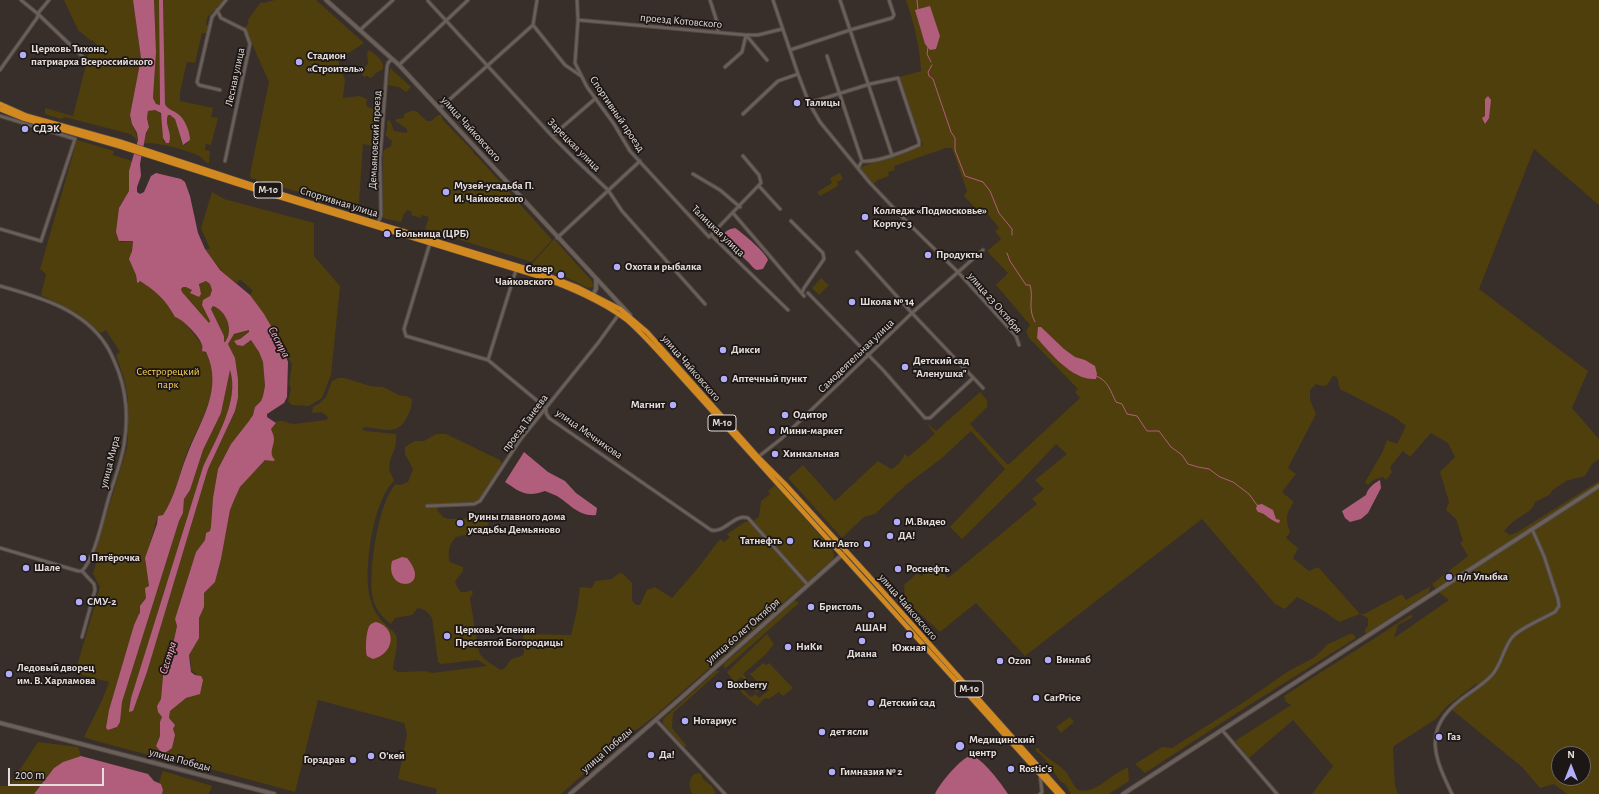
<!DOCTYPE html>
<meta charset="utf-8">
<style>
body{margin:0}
#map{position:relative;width:1599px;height:794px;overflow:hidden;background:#382e2a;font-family:"Alegreya Sans",sans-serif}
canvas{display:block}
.north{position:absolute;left:1551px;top:746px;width:40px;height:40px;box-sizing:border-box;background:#1c1715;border:1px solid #6c6664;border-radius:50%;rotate:0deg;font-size:11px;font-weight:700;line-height:16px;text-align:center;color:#e4dddb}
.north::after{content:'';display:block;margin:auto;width:14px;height:18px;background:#b2adf9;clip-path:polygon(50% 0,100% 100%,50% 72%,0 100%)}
.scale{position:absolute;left:8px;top:768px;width:96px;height:18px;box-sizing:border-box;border:2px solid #e4dddb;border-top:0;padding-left:5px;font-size:12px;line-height:14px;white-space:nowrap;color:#e4dddb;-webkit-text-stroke:3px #1c1715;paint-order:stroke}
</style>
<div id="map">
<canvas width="1599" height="794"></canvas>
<div class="north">N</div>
<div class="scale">200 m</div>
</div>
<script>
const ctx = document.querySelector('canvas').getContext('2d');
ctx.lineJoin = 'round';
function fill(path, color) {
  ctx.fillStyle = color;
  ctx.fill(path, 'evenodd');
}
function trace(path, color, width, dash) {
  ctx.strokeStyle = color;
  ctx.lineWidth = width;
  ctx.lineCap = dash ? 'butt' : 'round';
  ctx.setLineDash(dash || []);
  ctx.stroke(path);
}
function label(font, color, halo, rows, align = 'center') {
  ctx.font = font + ' "Alegreya Sans",sans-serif';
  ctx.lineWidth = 3.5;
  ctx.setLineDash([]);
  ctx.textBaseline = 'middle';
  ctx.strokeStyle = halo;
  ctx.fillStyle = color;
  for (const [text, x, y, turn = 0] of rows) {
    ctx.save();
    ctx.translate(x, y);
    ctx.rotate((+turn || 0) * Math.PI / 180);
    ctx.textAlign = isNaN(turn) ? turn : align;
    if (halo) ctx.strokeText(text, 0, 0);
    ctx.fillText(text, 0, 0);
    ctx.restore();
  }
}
fill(new Path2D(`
 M 64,0 L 133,0 L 141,58 L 130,115 C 130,125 138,131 137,142 L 135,138 L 130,134 L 65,117 L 61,119 L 45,114 L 45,108 L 73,116 L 86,65 L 83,61 L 97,45 L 92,40 L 91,41 L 78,30 Z
 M 154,0 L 159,0 L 160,105 L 156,104 L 153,98 L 156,52 Z
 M 163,0 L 223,0 L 207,18 L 206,25 L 209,25 L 207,33 L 202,33 L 195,63 L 187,62 L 180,92 L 180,101 L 213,108 L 211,117 L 218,118 L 211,145 L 206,144 L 205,150 L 210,151 L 209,163 C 204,162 203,158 199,156 C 190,151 152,140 144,144 L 149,124 L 147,118 L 148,111 L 153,109 C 167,112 161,131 164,142 L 170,140 L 167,120 L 168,115 L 170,115 L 175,119 L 182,143 L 185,145 L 190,140 L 175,113 L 169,109 L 165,104 Z
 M 275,0 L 316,0 L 364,43 L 338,60 L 345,80 L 343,98 L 359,96 L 367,99 L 366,104 L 368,107 L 381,112 L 378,147 L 363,144 L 359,203 L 361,208 L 359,210 L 251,178 L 250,174 L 269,82 L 245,28 L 249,22 L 247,21 L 261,2 L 263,3 Z
 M 906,0 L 1599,0 L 1599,205 L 1534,149 L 1479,289 L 1588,371 L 1572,408 L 1599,439 L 1599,459 L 1592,464 L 1585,476 L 1566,481 L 1553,490 L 1549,495 L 1535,502 C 1532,513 1522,514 1514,521 C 1510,524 1507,528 1504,531 L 1510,535 L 1516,533 L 1599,481 L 1599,794 L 1567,794 L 1554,784 L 1540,788 L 1522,767 L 1451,709 L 1474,690 L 1477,683 L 1446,707 L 1436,719 L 1394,746 L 1393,749 L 1395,786 L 1398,794 L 1312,794 L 1333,766 L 1293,720 L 1249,758 L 1235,741 L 1291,705 L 1286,702 L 1284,696 C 1325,669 1367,644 1407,617 L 1411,615 L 1413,616 L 1411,618 L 1398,625 L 1394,638 L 1449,600 L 1437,591 L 1432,584 L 1468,556 L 1460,543 L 1463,541 L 1456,519 L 1446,510 L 1449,502 L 1440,472 L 1455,457 L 1448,443 L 1431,433 L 1410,457 L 1403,451 L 1390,467 L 1392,472 L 1386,480 L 1383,477 L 1373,480 L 1368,485 L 1365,482 L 1382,453 L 1387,440 L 1397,444 L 1406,426 L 1396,418 L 1340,389 L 1337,377 L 1333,376 L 1327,385 L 1322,386 L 1316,384 L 1310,390 L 1310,400 L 1316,414 L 1288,468 L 1296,474 L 1282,492 L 1294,502 C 1285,515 1286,518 1290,532 L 1286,538 L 1298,548 L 1293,558 L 1309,571 L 1318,567 L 1360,614 L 1364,614 L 1402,594 L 1406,600 L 1431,586 L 1428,593 L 1367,633 L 1365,633 L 1365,629 L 1368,626 L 1368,618 L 1360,614 L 1339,622 L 1325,612 L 1297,597 L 1285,609 L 1275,604 L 1202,519 L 1025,656 L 976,603 L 940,632 L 905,600 L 904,585 L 917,573 L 922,576 L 934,564 L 948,578 L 1037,504 L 1032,499 L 1044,489 L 1035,480 L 1067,454 L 1056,444 L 1023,479 L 962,539 L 950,527 L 1005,469 L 971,431 L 942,458 L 906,485 L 875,514 L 864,517 L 842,538 L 788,478 L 803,465 L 835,501 L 878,461 L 891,469 C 898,466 902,460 905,454 L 908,457 L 935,434 L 925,422 L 936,431 L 980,392 L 987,400 L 987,407 L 970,424 L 1008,465 L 1080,398 L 1075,392 L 1078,389 L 1029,338 L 1026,331 L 1030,325 L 996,285 L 1008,273 L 987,251 L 1001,239 L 995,231 L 999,228 L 987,213 L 983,216 L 964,196 L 967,191 L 952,148 L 946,148 L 894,166 L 895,170 L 888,172 L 889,176 L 878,180 L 872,185 L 858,168 L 923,145 L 899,77 L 921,71 C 920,47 914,23 906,0 ZM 1559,754 L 1583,754 L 1583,778 L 1559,778 Z
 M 369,50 C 375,54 385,61 383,69 L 376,73 L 371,78 L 367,76 L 364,77 L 358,70 L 356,71 L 355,69 L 356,67 L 363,69 L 368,64 L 367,53 Z
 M 390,68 L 410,86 L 411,87 L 406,92 L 399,87 L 388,85 Z
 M 411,111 L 416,111 L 427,121 L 431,121 L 438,115 L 441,115 L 443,120 L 473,151 L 474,154 L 477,156 L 552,240 L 532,262 L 425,229 L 429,217 L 422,215 L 421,218 L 411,215 L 412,212 L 407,210 L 405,213 L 404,213 L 401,222 L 383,218 L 383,154 L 384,150 L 391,146 L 392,141 L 385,135 L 387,130 L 387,121 L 390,120 L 394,131 L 407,133 L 407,129 L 395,121 L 397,119 L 404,118 L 404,114 Z
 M 77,140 L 114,151 L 113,155 L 132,161 L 129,171 L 129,191 L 120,206 L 117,234 L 120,242 L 133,241 L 130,261 L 136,275 L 136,280 C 150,284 170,302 173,315 L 181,319 L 190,329 L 203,346 L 202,349 C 230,378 198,425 186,455 C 179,475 175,497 163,515 L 159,516 L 157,518 L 145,562 L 147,571 L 149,586 L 146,590 L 146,598 L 142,603 L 140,614 L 139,614 L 134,625 L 109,710 L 108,721 L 115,729 L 120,722 L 122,702 L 179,521 L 183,513 L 184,499 L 190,490 L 203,450 L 221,413 L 230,370 C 240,402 215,439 203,467 L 131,698 L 129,711 L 130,712 L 133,711 L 147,672 L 208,469 L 235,411 L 238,398 L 238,379 L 235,358 L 228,344 L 233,335 L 249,330 L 249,332 L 238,340 L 243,346 L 251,340 L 259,352 L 263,362 L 265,387 L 263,396 L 261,401 L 255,407 L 253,415 L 249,421 L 231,444 L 218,469 L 213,498 L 211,526 L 210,531 L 206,533 L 205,540 L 196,552 L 175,619 L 177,626 L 174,640 L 164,664 L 161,699 L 157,706 L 163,717 L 161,719 L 160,736 L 156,746 L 160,750 L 167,751 L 172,748 L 174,734 L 173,729 L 175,725 L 169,718 L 170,711 L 186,698 L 190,697 L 198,676 L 191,670 L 191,662 L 189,655 L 199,632 L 199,618 L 204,607 L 204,593 L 215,582 L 221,559 L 230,510 L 240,487 L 265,460 L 270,460 L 272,457 L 270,451 L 273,444 L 271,429 L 276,423 L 275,422 C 286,419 287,424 295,424 L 325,420 L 328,419 L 327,416 L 321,412 L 312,413 L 313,407 L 320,403 L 326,397 L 332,381 L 338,378 L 345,378 L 370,386 L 383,387 L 401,396 L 406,396 L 412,399 C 412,407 410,411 407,417 C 399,436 382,429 365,427 L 362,429 L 366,431 L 396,434 C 398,449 389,456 389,469 C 390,473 393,477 394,481 C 373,500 362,574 371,601 C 373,610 379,618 385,624 C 389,628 394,631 396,635 C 399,644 394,659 393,669 L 398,672 L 425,671 L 432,673 L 487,666 L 478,660 L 441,664 L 438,662 L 432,618 C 428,612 425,609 418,608 L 412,615 L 395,618 L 391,624 C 385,620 378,612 375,605 C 365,584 378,500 396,484 L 400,485 L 408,482 L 413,469 L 405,454 L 405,447 L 415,441 L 424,441 L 436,434 L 446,434 L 500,460 L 502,464 L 477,502 L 440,504 L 437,510 L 443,517 L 448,519 L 477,518 L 478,519 L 489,523 L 487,526 L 480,527 L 474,533 L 456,537 C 449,544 447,553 450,562 L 463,567 L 463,571 L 455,581 L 457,587 L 461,592 L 466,592 L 472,590 L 473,592 L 470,599 L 479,652 C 484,661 493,665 501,670 L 505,668 C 512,658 510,659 522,656 L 524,653 L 523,634 L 571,635 L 577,610 L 580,587 L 592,588 L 595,581 L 612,579 L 619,573 L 623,574 L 632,583 L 632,600 L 636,605 L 640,605 L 647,590 L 655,587 L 672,598 L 698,568 L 720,539 L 724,542 L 730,537 L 727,534 L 745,522 L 751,522 L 759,517 L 761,501 L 770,494 L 768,491 L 775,485 L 832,549 L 834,555 L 833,559 L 656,715 C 648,720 639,731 630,731 L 615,744 L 614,747 L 561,794 L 436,794 L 437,789 L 398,779 L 407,734 L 404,723 L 318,700 L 295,792 L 214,770 L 194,767 L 96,741 L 84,737 L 103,698 L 109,682 L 75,673 L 100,587 L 93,574 L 96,563 L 92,562 L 127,448 L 128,436 L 128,398 L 124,378 L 116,355 L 120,352 L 106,330 L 101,333 L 75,312 L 41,295 L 46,274 L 40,269 Z
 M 840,173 L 843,179 L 837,182 L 838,186 L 820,196 L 817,192 L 832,183 L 830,178 Z
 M 212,192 L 224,199 L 314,223 L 314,256 L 340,286 L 331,375 L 322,398 L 309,406 L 292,405 L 288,401 L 291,389 L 289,383 L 292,365 L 275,327 L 272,328 L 250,295 L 253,291 L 240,279 L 237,283 C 223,274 214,263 205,249 L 210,249 L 201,228 Z
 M 554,239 L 592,281 L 593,287 L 588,288 L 560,274 L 531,265 Z
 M 821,278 L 829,285 L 819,295 L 812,288 Z
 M 206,281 L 210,284 L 212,290 L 210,296 L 205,299 L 202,304 L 210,321 L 209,323 L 182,292 L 181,289 L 183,287 L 186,287 L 192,290 L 191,293 L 199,297 L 200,284 Z
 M 213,306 C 227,311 234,330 225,342 L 224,342 L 224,336 L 211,309 Z
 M 795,600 L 799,603 L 726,668 L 723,667 L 724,664 Z
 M 767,634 L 774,644 L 765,655 L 743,674 L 758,691 L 757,693 L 741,677 L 737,681 L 749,696 L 752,697 L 755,694 L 759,698 L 769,690 L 765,686 L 763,688 L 749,673 L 752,673 L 763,663 L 766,665 L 769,663 L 793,688 L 783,696 L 779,692 L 769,699 L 765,698 L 757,706 L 742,693 L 727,672 Z
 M 1350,634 L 1353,634 L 1356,638 L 1243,709 L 1145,773 L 1135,764 L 1162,747 L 1172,748 L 1244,702 L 1287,672 L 1315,657 L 1328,644 Z
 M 716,671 L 720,671 L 673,713 L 672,728 L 686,745 L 685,748 L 663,724 L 663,719 Z
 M 1070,717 L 1074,722 L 1061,733 L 1056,727 Z
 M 38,742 L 78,747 L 81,756 L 63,762 L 54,768 L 34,794 L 0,794 L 0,786 L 9,786 Z
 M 1036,748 L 1038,748 C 1045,758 1058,763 1066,772 C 1070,777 1073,785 1078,790 C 1091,794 1104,782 1114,775 C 1118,772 1123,770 1128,767 L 1129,781 L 1109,794 L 1071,794 L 1065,784 L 1060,781 L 1045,759 L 1036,751 Z
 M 163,771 L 212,786 L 209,794 L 162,794 L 163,790 L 161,784 L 159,782 Z
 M 698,773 L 701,774 L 703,779 L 712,786 L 716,794 L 692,794 C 689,787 688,780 694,774 Z`), '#4e3f0d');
fill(new Path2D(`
 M 133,0 L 154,0 L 156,52 L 153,98 L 156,104 L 160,105 L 159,0 L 163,0 L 165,104 C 168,110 173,110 178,114 C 185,119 190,132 190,140 L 183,145 L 175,119 L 170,115 L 168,115 C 164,124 173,134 169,143 L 166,143 L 163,138 L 161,113 L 155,110 L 148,111 L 147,118 L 149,127 L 146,133 L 140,164 L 141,176 L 137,187 L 137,192 L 140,194 L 144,192 L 151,176 L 156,173 L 181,179 L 185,182 L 190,196 L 198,233 L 205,249 L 220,270 L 250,295 L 264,314 L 282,345 L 288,362 L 287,397 L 284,403 L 267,414 L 267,417 L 276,423 L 271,429 C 272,432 274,435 274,439 C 274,447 268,453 275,460 L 273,461 L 265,460 L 240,487 L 235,498 L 230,510 L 221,559 L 215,582 L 204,593 L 204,607 L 199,618 L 199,638 L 189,655 L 191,672 L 195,675 L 201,676 L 203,680 L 200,694 L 186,698 L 170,711 L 169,718 L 175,725 L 173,729 L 175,735 L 172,748 L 165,753 L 161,752 L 156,746 L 160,736 L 160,722 L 162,717 L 158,712 L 157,706 L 161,699 L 164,664 L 174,640 L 177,626 L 175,619 L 196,552 L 205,540 L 206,533 L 210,531 L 211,526 L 213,498 L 218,469 L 231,444 L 249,421 L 253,415 L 255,407 L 261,401 L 263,396 L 265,386 L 263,362 L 259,352 L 251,340 L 243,346 L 237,345 L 234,341 L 240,339 L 249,332 L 249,330 L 234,334 L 228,344 L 235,358 L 238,379 L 238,398 L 235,411 L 208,469 L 147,672 L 133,711 L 129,712 L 129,711 L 131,698 L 203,467 C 215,440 240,401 230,370 L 221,413 L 203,450 L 190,490 L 184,499 L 183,513 L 179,521 L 122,702 L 120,722 L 117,727 L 108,730 L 106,728 L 109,710 L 134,625 L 139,614 L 140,613 L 140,606 L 146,598 L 145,588 L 149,586 L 145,558 L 157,524 L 158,516 L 163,515 C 175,497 179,475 187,455 C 200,421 224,389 206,352 L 202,351 C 202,349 203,347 202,345 C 200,337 183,319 175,317 C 165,299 157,292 140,281 L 138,283 L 137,282 L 136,275 L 129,259 L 132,251 L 133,241 L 119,241 L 116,232 L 119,208 L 129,191 L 129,171 L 138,140 L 137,133 L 132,124 L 130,115 L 141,58 ZM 206,281 L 210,284 L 212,290 L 210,296 L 203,300 L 202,305 L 210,321 L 209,323 L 182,292 L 181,289 L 183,287 L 186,287 L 192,290 L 190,293 L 199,297 L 201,294 L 199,284 ZM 213,306 C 227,311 234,331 225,342 L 224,342 L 224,336 L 211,309 Z
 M 930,6 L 940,36 L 936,49 L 930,50 L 925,44 L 915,10 Z
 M 1488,96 L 1491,100 L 1489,118 L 1485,124 L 1482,118 L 1485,116 L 1485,99 Z
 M 735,228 C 743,233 766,253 768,260 L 763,269 L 757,270 C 752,268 751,264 747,261 C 739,253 729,247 723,237 C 724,231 729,229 735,228 Z
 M 1038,327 L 1041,327 L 1064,349 L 1075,357 L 1085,360 L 1095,366 L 1097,374 L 1096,379 C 1073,381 1051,354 1037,338 Z
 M 524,452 L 548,472 L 565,481 L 576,493 L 597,508 L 596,515 C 579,517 570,504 557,496 C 553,494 549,493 545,491 C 527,498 520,492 505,482 Z
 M 1380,480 L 1381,488 L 1368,513 L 1361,519 L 1350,522 L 1345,518 L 1342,511 L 1366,495 C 1368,488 1373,484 1380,480 Z
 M 1262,504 L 1273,510 L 1276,519 L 1280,520 L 1279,523 C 1270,521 1266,513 1258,512 L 1256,509 L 1257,505 Z
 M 402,557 L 407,558 C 434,590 384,594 392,561 Z
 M 376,622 C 398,628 394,654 373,659 L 367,656 C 365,650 366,630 370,625 C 372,623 373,623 376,622 Z
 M 971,755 C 983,759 1001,783 1008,794 L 935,794 C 940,783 959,760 971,755 Z
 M 81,756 L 148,774 L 154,781 L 161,784 L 163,790 L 162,794 L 34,794 L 54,768 L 63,762 Z`), '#b15d7c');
trace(new Path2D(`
 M 917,0 L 918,10
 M 928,47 L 927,54 L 931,62
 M 932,65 L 928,72 L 929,76 L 933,79 L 951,132 L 955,138 L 955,150 L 965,176 L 983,182 L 990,191 L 999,213 L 1012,229 L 1012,235
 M 1007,253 L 1010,261 L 1026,285 L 1030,285 C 1034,299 1027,307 1035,322
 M 1096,376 C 1108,380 1111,392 1116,402 L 1122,404 L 1127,414 L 1137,416 L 1147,431 L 1159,431 L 1171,447 L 1182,455 L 1188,464 L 1198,467 L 1209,469 L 1220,477 L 1233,482 L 1249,494 L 1257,505`), '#b15d7c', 1);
const minor = new Path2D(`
 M 21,0 L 38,14 L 83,57
 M 577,0 L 578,20 L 575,63 L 587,87 L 614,124 L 630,151 L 709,237 L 711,235 L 788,310
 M 710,0 L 717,22 L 718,31
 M 773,0 L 798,74 L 809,103 L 820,122 L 870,183 L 909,224 L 958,272 L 1016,336 L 1019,345
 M 840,0 L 892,155
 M 428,1 L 552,136 L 575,159 L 608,190 L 622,211 L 705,304
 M 217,10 L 221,18 L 245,30 L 250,44 L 225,161
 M 578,20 L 746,35 L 758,35 L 782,29
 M 533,25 L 565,65 L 581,76
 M 360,30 L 393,0
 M 790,50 L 850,30 L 892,18 L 894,15 L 889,0
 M 827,56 L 862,161
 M 399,65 L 468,0
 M 725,67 L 742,52 L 746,35 L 767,60
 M 0,70 L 37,18 L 39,12 L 49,0
 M 220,90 L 199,85 L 197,82 L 212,17 L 226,0
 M 809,103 L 870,84 L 898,78 L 919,141 L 919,145 C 906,151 876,163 862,161 L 858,168
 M 440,108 L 533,25 L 537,0
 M 743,114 L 778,81 L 798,74
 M 0,116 L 75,139 L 41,241 L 0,229
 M 552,136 L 596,98
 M 693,174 L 720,190 L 740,207
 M 759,186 L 780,209
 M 733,213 L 804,296
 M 791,221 L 823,253 L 824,259 L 804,288 L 802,293
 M 378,223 L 381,215 L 380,159 L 387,67 L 388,63 L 392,59
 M 711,235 L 761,183 L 759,175 L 743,156
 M 557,238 L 640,161
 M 430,243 L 404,329 L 406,336 L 488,360 L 546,408 L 546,413 L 549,418 L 711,530 C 724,534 735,513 748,518 L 808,585
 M 857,252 L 911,312 L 983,388
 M 0,286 C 39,297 83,309 106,345 C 112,354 115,363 119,373 C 127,396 128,421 124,445 C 121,463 114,480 109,497 C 103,517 95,558 82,571 L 78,571 L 0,548
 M 808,293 L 883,370 L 925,418 L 930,418 L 973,378
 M 488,360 L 516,270
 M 758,457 L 781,439 L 912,313 L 983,250
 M 427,506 L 474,504 L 480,501 L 520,440 L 598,343 L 619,314
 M 82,637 L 95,590 L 94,584 L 82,571
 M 656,720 L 725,794
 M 1222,730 L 1277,794
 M 1040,775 L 1042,792 L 1040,794
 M 1452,794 C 1435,759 1422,730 1459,701 C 1470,692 1483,685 1492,675 C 1501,665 1503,650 1511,639 C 1516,630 1544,618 1555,612 L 1559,606 L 1558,599 L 1544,556 L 1532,529`);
const tertiary = new Path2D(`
 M 326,0 L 399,65 L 630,315
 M 592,297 L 596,289 L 596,279
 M 0,723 L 274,794
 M 570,794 L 681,698 L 844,553
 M 1123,794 L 1599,486`);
const trunk = new Path2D(`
 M 0,104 L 27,116 L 121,142 L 261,188 L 541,273 L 577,287 L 620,309 L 647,332 L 758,457 L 785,484 L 868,575 L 1063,794
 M 0,109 L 22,118 L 119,146 L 260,191 L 541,277 C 570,288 602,301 627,320 C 641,332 654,347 666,360 L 1058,794`);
trace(minor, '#524a46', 4.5);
trace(tertiary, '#524a46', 5.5);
trace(trunk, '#524a46', 6);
trace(minor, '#6b5f5a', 2.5);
trace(tertiary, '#6b5f5a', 3.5);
trace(trunk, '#d28a20', 4.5);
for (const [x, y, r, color] of [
 [23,55,4,"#b2adf9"],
 [299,62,4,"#b2adf9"],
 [797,103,4,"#b2adf9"],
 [25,129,4,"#b2adf9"],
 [446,192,4,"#b2adf9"],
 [865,217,4,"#b2adf9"],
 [387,234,4,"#b2adf9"],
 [928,255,4,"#b2adf9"],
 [617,267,4,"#b2adf9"],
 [561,275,4,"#b2adf9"],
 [852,302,4,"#b2adf9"],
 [723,350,4,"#b2adf9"],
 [905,367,4,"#b2adf9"],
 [724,379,4,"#b2adf9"],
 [673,405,4,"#b2adf9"],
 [785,415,4,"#b2adf9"],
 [772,431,4,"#b2adf9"],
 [775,454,4,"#b2adf9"],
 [897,522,4,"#b2adf9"],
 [460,523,4,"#b2adf9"],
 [890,536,4,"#b2adf9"],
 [790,541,4,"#b2adf9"],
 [867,544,4,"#b2adf9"],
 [83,558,4,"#b2adf9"],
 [26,568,4,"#b2adf9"],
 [898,569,4,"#b2adf9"],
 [1449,577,4,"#b2adf9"],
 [79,602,4,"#b2adf9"],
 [811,607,4,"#b2adf9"],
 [871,615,4,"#b2adf9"],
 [909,635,4,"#b2adf9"],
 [447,636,4,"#b2adf9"],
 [862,641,4,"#b2adf9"],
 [788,647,4,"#b2adf9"],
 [1048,660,4,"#b2adf9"],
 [1000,661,4,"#b2adf9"],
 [9,674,4,"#b2adf9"],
 [719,685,4,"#b2adf9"],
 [1036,698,4,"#b2adf9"],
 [871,703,4,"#b2adf9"],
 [685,721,4,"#b2adf9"],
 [822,732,4,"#b2adf9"],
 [1439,737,4,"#b2adf9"],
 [960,746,5,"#b2adf9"],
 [651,755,4,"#b2adf9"],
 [371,756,4,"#b2adf9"],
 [353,760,4,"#b2adf9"],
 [1011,769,4,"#b2adf9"],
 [832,772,4,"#b2adf9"]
]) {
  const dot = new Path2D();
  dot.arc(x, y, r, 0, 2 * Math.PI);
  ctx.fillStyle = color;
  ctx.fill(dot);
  trace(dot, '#1c1715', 1.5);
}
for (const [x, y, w] of [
 [268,190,28],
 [722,423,28],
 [969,689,28]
]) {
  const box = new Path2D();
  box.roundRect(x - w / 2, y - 8, w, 16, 3);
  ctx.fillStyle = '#1c1715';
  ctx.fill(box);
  trace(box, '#e4dddb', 1);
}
label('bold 10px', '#e4dddb', null, [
 ["М-10",268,190],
 ["М-10",722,423],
 ["М-10",969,689]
]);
label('11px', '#e4dddb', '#1c1715', [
 ["проезд Котовского",681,21,5],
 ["Лесная улица",235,77,-78],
 ["Спортивный проезд",617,114,56],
 ["улица Чайковского",471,129,48],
 ["Демьяновский проезд",375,140,-87],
 ["Зарецкая улица",574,145,45],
 ["Спортивная улица",339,202,17],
 ["Талицкая улица",718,231,44],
 ["улица 23 Октября",995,303,49],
 ["Самодеятельная улица",856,356,-44],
 ["улица Чайковского",691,368,49],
 ["проезд Танеева",525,423,-53],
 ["улица Мечникова",589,434,35],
 ["улица Мира",110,462,-76],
 ["улица Чайковского",908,607,49],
 ["улица 60 лет Октября",743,631,-41],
 ["улица Победы",607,750,-41],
 ["улица Победы",180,760,15]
]);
label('bold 11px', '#e4dddb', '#1c1715', [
 ["Церковь Тихона,",31,49],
 ["патриарха Всероссийского",31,62],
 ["Стадион",307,56],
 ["«Строитель»",307,69],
 ["Талицы",805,103],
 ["СДЭК",33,129],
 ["Музей-усадьба П.",454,186],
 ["И. Чайковского",454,199],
 ["Колледж «Подмосковье»",873,211],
 ["Корпус 3",873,224],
 ["Больница (ЦРБ)",395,234],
 ["Продукты",936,255],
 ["Охота и рыбалка",625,267],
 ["Сквер",553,269,"right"],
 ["Чайковского",553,282,"right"],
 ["Школа № 14",860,302],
 ["Дикси",731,350],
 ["Детский сад",913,361],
 ["\"Аленушка\"",913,374],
 ["Аптечный пункт",732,379],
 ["Магнит",665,405,"right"],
 ["Одитор",793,415],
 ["Мини-маркет",780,431],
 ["Хинкальная",783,454],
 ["Руины главного дома",468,517],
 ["усадьбы Демьяново",468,530],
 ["М.Видео",905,522],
 ["ДА!",898,536],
 ["Татнефть",782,541,"right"],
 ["Кинг Авто",859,544,"right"],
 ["Пятёрочка",91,558],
 ["Шале",34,568],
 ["Роснефть",906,569],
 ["п/л Улыбка",1457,577],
 ["СМУ-2",87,602],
 ["Бристоль",819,607],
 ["AШАН",871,628,"center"],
 ["Церковь Успения",455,630],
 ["Пресвятой Богородицы",455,643],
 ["НиКи",796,647],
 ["Южная",909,648,"center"],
 ["Диана",862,654,"center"],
 ["Винлаб",1056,660],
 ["Ozon",1008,661],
 ["Ледовый дворец",17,668],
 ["им. В. Харламова",17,681],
 ["Boxberry",727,685],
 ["CarPrice",1044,698],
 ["Детский сад",879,703],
 ["Нотариус",693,721],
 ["дет ясли",830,732],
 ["Газ",1447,737],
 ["Медицинский",969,740],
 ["центр",969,753],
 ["Да!",659,755],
 ["О’кей",379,756],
 ["Горздрав",345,760,"right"],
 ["Rostic's",1019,769],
 ["Гимназия № 2",840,772]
], 'left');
label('11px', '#f5ce53', '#1c1715', [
 ["Сестрорецкий",168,372],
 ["парк",168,385]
]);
label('italic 12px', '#f9b3ca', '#1c1715', [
 ["Сестра",279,342,62],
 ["Сестра",168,658,-72]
]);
</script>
